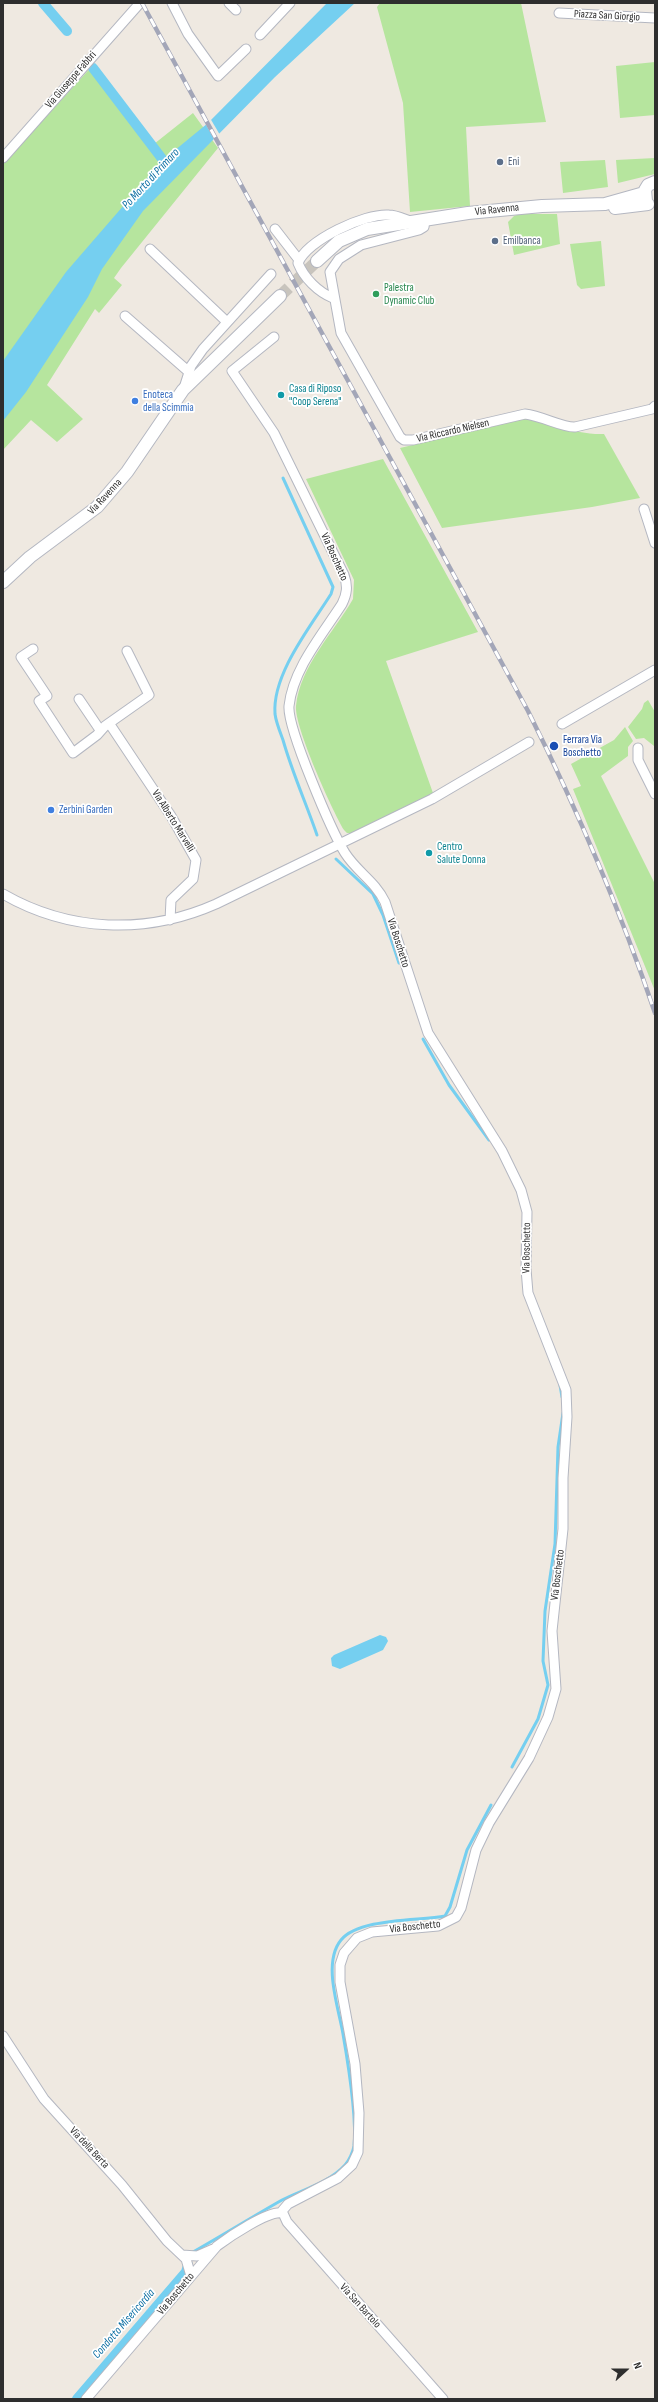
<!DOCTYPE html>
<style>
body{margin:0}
#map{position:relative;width:658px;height:2402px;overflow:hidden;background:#efe9e1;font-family:"Sofia Sans Condensed",sans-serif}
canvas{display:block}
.frame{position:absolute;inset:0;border:4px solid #2e2e2e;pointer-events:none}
.north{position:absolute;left:606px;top:2350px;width:40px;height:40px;-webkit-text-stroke:3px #fff;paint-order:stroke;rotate:69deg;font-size:11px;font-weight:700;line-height:16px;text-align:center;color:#2e2e2e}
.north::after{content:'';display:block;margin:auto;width:14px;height:18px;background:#2e2e2e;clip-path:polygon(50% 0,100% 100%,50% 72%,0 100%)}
</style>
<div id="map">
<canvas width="658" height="2402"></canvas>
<div class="frame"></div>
<div class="north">N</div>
</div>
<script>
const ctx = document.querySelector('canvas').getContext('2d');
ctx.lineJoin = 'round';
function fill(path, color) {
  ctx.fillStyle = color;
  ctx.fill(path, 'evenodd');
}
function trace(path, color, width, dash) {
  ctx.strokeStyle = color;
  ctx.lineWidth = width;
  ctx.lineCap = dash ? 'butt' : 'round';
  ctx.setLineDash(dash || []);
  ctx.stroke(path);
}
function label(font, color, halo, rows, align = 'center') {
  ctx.font = font + ' "Sofia Sans Condensed",sans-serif';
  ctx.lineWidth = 3.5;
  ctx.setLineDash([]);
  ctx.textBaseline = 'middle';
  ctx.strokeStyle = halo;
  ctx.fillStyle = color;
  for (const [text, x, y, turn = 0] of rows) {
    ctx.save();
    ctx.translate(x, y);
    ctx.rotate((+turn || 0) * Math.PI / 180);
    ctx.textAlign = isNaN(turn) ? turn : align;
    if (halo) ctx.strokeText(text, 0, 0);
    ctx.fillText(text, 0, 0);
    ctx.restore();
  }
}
fill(new Path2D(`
 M 380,3 L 521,3 L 546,122 L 466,127 L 470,206 L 410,212 L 403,103 L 377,7 Z
 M 655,62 L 655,115 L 620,118 L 616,66 Z
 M 94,64 L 154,144 L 193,113 L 218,148 L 121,268 L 114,278 L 122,285 L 99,313 L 95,309 L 47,385 L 83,419 L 57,442 L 31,420 L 3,450 L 3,164 Z
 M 655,158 L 655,174 L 618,183 L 616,160 Z
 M 605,160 L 608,187 L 563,193 L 560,162 Z
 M 520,214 L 557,214 L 560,244 L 514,255 L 508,222 L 514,216 Z
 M 601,241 L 605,286 L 581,289 L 577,285 L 570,244 Z
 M 524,419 C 553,421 572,435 604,434 L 640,498 L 592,507 L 442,528 L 400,448 Z
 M 383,459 L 478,632 L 386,661 L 433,793 L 354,833 L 347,833 L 344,830 C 332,810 294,726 296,706 C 300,666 334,632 353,599 L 354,580 L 306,479 Z
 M 648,700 L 655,712 L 654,746 L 644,738 L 636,739 L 628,727 L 642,709 L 644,703 Z
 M 625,727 L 633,741 L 628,747 L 628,756 L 601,776 L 655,884 L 655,991 L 573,789 L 581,786 L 571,764 L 614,740 Z`), '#b6e59e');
fill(new Path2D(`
 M 327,3 L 355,3 L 275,77 L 143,211 L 102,269 L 88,297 L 26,392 L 3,421 L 3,361 L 66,272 L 163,160 L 208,123 Z
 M 380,1635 L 386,1637 L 388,1641 L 383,1650 L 340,1669 L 332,1666 L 331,1658 L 334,1655 Z`), '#75cff0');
fill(new Path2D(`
 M 210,118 L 220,135 L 215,141 L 205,123 Z`), '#efe9e1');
trace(new Path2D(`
 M 283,478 L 333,587 L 331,594 C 311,626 272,674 275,714 C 276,722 280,732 283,740 C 292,772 306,803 317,835
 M 336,859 L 373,894 L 383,915 L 399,963
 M 423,1039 L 449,1085 L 489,1140
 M 560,1385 L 562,1397
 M 512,1767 L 538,1719 L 548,1685 L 543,1661 L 545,1611 L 555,1544 L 558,1447 L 563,1413
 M 193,2252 C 223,2235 252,2217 282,2200 C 302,2190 330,2182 345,2165 C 349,2161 353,2152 354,2146 C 357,2118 348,2063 343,2034 C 339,2009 322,1963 341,1940 C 359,1918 418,1921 445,1916 L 450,1907 L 467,1850 L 491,1805`), '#75cff0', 3);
trace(new Path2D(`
 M 43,3 L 67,31
 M 93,68 L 163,160 L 169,172
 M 77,2399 L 186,2272 L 188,2265`), '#75cff0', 10);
trace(new Path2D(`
 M 280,296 L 317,261`), '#c8c4bd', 12, [12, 6]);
const street = new Path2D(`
 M 172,3 L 188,34 L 218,76 L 246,49
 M 229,3 L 236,10
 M 559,13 L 655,18
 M 260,35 L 290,3
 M 3,158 L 140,3
 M 425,220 L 424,227 L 419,230 L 361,245 L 339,259 L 330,272 L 341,333 L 400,437 L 404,440 L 413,440 L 525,414 C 542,416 564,428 575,427 L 652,409 L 655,406
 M 275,229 L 299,260
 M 150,249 L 227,322
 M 333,298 C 318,292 304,278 298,263 C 307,240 365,213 389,215 C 396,215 404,219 410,221
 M 125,316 L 189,372
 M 274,337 L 232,371 L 274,433 L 344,575 C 348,586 347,594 342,604 C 322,635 293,669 289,706 C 287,728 332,832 345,853 C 357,872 375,881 385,902 L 428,1033 L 502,1151 L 521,1190 L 527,1212 L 526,1269 L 528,1293 L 566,1390 L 567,1417 L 563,1478 L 563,1529 L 552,1631 L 556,1689 L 548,1717 L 529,1758 L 489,1823 L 476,1850 L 461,1908 L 456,1917 L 438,1926 L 372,1932 L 357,1938 L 344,1953 L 340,1965 L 340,1982 L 355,2064 L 359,2113 L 358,2152 L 352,2165 L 338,2178 L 288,2204 L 282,2211 L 287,2222 L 443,2399
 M 184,388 L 191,366 L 203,349 L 271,274
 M 644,509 L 655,543
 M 33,649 L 21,657 L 47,696 L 39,701 L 73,753 L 97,735 L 105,726 L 149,695 L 127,651
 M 79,699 L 100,730
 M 109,723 L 171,816 L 196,860 L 193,879 L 171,900 L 170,920
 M 562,724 L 655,670
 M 638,748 L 638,760 L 655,794
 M 3,894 C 69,932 146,935 216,904 L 432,799 L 529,742
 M 3,2036 L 44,2099 L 122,2185 L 167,2241 L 186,2259 L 191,2276
 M 182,2255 L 197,2256 L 213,2249
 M 86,2399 L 217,2246 C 229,2237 269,2210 282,2213`);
const secondary = new Path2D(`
 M 646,201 L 645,190 L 648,185 L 655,182
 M 615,208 L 648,204
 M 317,261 L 339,241 L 367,229 L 468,213 L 542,206 L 605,204 L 644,193
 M 3,582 L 30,557 L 97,507 L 127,472 L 183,390 L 280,296`);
trace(street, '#b4b7c1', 11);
trace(secondary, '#b4b7c1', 14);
trace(street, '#fff', 9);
trace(secondary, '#fff', 12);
const rail = new Path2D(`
 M 142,3 L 528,711 C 577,809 620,909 655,1013`);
trace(rail, '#a3a6b8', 4.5);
trace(rail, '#fff', 3, [9]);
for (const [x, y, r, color] of [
 [500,162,4,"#5c6f8a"],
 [495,241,4,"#5c6f8a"],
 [376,294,4,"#2e9e5b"],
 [281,395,4,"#0f9aa8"],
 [135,401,4,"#3f7fe0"],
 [554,746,5,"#1a4fb4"],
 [51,810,4,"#3f7fe0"],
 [429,853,4,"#0f9aa8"]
]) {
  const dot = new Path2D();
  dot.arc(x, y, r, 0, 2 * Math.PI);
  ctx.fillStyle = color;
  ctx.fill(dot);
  trace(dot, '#fff', 1.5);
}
label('11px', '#2e2e2e', '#fff', [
 ["Piazza San Giorgio",607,16,3],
 ["Via Giuseppe Fabbri",71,80,-49],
 ["Via Ravenna",497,210,-6],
 ["Via Riccardo Nielsen",453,431,-13],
 ["Via Ravenna",105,497,-47],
 ["Via Boschetto",334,557,66],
 ["Via Alberto Marvelli",173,821,58],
 ["Via Boschetto",398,943,72],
 ["Via Boschetto",527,1248,-89],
 ["Via Boschetto",558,1575,-83],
 ["Via Boschetto",415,1927,-6],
 ["Via della Berta",89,2148,47],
 ["Via Boschetto",176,2294,-50],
 ["Via San Bartolo",360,2306,48]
]);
label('11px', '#4e5e75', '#fff', [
 ["Eni",508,162],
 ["Emilbanca",503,241]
], 'left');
label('11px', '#27864d', '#fff', [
 ["Palestra",384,288],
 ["Dynamic Club",384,301]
], 'left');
label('11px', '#0d838f', '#fff', [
 ["Casa di Riposo",289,389],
 ["\"Coop Serena\"",289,402],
 ["Centro",437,847],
 ["Salute Donna",437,860]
], 'left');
label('11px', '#366cbe', '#fff', [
 ["Enoteca",143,395],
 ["della Scimmia",143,408],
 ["Zerbini Garden",59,810]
], 'left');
label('11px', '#164399', '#fff', [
 ["Ferrara Via",563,740],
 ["Boschetto",563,753]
], 'left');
label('italic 12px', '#0d6fa3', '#fff', [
 ["Po Morto di Primaro",151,179,-47],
 ["Condotto Misericordia",124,2324,-49]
]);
</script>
